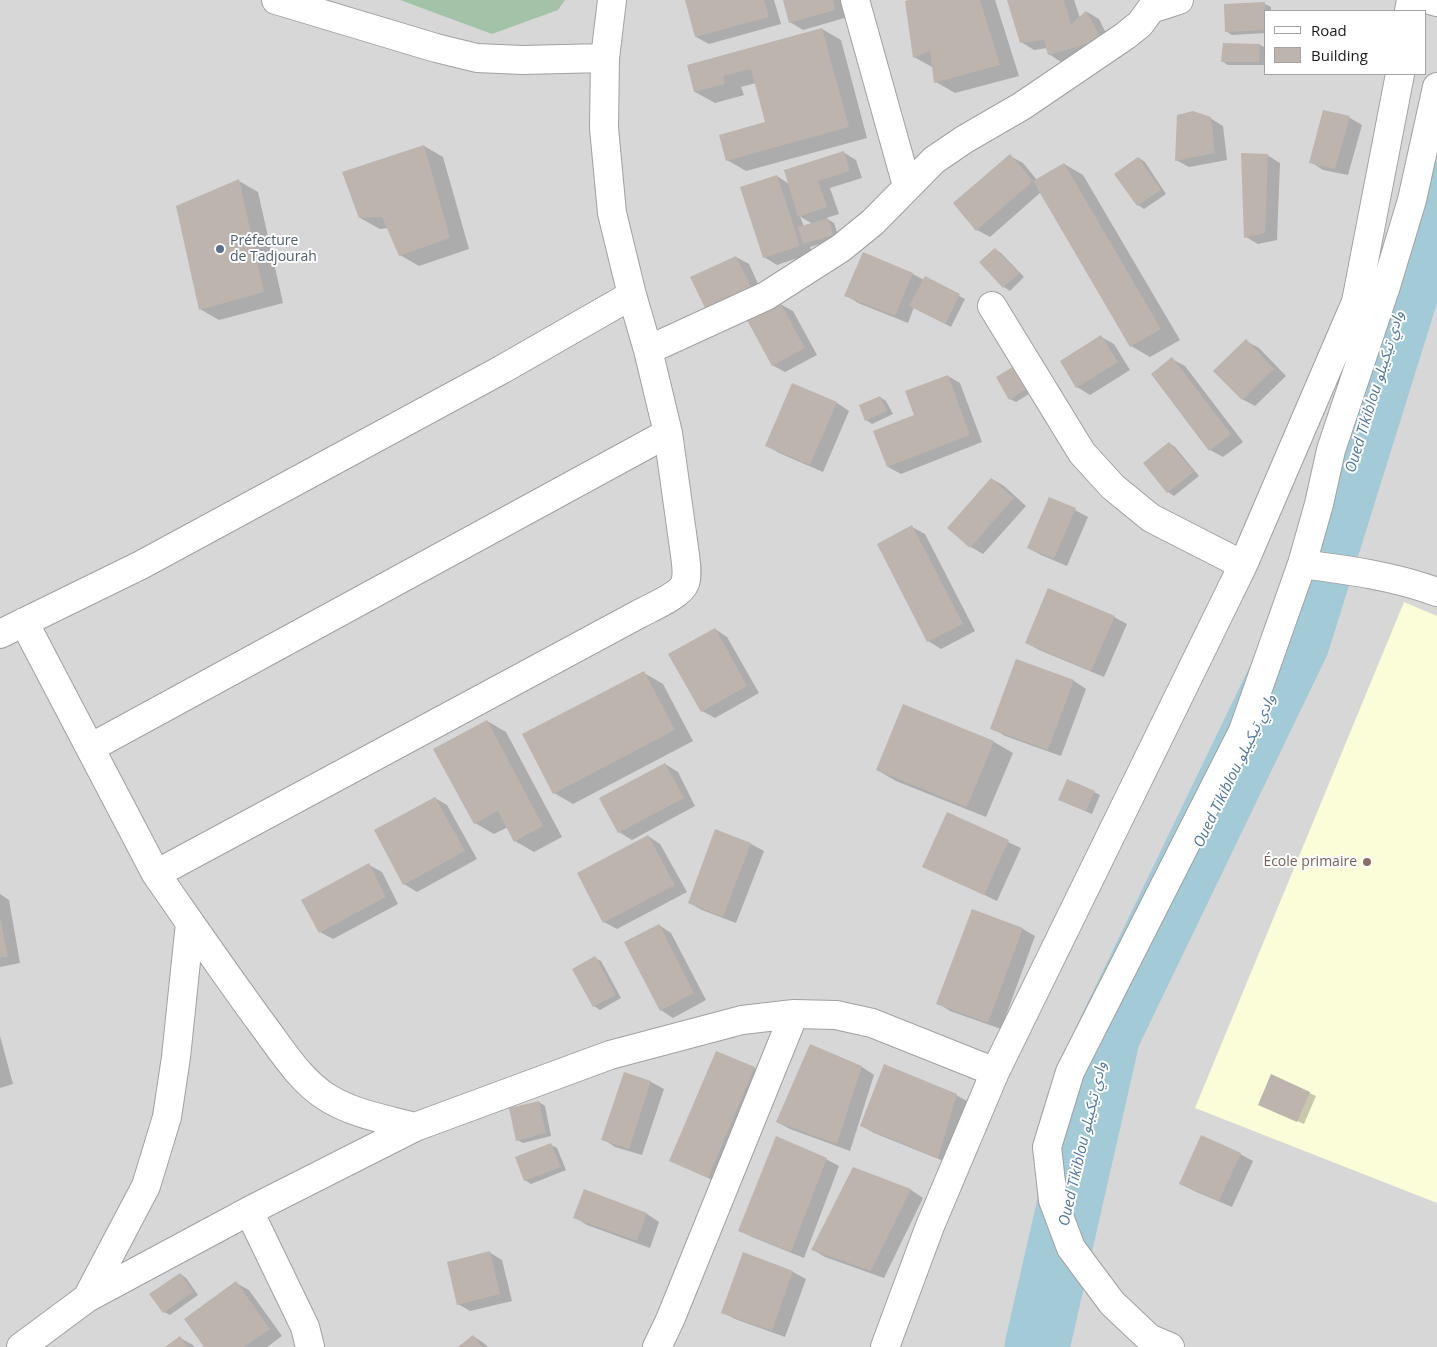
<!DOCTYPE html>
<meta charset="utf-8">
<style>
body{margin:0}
#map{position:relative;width:1437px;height:1347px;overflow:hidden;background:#ece8e0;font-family:"Open Sans",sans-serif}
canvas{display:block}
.legend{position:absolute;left:1264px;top:10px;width:162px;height:65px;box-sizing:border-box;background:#fff;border:1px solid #a3a3a3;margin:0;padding:6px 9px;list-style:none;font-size:15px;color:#1a1a1a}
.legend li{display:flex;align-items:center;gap:10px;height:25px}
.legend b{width:25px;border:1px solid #a3a3a3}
</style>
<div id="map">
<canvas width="1437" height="1347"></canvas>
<ul class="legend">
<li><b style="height:6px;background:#fff"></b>Road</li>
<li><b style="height:14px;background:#bcb4ad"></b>Building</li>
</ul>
</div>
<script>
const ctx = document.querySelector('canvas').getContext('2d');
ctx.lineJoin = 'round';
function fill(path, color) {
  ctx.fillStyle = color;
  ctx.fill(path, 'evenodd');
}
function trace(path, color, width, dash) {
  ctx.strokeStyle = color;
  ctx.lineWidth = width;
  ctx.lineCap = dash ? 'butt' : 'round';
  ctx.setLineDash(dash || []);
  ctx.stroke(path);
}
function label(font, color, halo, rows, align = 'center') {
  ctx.font = font + ' "Open Sans","Noto Sans Arabic",sans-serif';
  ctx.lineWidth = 4;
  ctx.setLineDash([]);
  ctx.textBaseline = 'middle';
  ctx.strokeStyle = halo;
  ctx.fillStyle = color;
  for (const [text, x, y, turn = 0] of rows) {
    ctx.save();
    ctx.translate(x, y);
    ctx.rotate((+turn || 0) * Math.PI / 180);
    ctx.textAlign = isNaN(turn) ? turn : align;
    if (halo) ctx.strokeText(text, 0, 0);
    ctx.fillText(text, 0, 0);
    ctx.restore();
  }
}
fill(new Path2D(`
 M 0,0 L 1437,0 L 1437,1347 L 0,1347 ZM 1266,11 L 1426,11 L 1426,74 L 1266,74 Z`), '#d8d7d7');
fill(new Path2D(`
 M 1404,602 L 1437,616 L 1437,1203 L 1195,1108 Z`), '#fbfcd8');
fill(new Path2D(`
 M 400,0 L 565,0 L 558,10 L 492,34 Z`), '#a3c3a9');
fill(new Path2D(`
 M 686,0 L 774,0 L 781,24 L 709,44 L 696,37 Z
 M 784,0 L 843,0 L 848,17 L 803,30 L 790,22 Z
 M 914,0 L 995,0 L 1019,76 L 955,93 L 936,82 L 934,68 L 914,57 Z
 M 1008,0 L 1074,0 L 1080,18 L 1087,12 L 1099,19 L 1113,47 L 1061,62 L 1049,54 L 1047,48 L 1034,50 L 1021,42 Z
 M 1265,4 L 1271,7 L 1271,11 L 1266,11 L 1266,33 L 1232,35 L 1226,31 Z
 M 822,29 L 841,40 L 867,138 L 746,171 L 727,160 L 767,123 L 756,83 L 741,87 L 744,95 L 715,103 L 695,92 L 688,66 Z
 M 1260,45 L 1266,48 L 1265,65 L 1228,65 L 1222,61 Z
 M 1324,112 L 1350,118 L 1362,125 L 1348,175 L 1323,170 L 1311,162 Z
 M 1210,118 L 1223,126 L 1227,160 L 1189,167 L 1176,160 Z
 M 424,146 L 443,157 L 469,249 L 419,266 L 400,255 L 388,228 L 380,229 L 360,218 Z
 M 843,152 L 856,160 L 862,178 L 830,188 L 839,214 L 826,218 L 834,223 L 839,238 L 810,247 L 812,253 L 777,265 L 764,257 L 777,176 L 789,184 ZM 800,216 L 804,219 L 813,224 L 804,227 Z
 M 1267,155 L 1280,163 L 1277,240 L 1258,244 L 1246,237 Z
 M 1010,156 L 1023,163 L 1037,180 L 1064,164 L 1083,175 L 1180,340 L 1150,357 L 1131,346 L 1041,192 L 990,237 L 977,230 Z
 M 1139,158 L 1145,162 L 1166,194 L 1144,209 L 1138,205 L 1116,174 Z
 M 239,181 L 258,192 L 283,303 L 219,320 L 200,309 Z
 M 995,249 L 1001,253 L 1024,277 L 1010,291 L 1004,287 Z
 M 864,253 L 913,274 L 924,280 L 925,278 L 965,299 L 951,327 L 914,307 L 908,323 L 858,303 L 846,295 Z
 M 736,257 L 749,264 L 765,299 L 721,319 Z
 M 780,304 L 793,311 L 817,355 L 785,372 L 772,365 Z
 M 1101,337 L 1114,344 L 1130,370 L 1090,395 L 1077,387 L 1061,362 Z
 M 1246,341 L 1259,348 L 1286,376 L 1255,406 L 1242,399 Z
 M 1172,359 L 1185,366 L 1243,442 L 1223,457 L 1210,450 Z
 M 948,376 L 960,383 L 982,442 L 901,474 L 888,467 L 916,416 Z
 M 997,378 L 1039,388 L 1016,402 L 1010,399 Z
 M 793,384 L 837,403 L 849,411 L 823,472 L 779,453 L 766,445 Z
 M 880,397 L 886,401 L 893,414 L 872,424 L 866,420 Z
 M 1169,443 L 1175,447 L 1199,476 L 1174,496 L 1168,492 L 1144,463 Z
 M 992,479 L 1004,486 L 1026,506 L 983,554 L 971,547 Z
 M 1075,510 L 1088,517 L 1067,566 L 1041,555 L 1028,548 Z
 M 912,527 L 925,534 L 975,631 L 941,649 L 928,641 Z
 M 1114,617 L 1127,624 L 1104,677 L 1039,650 L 1027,643 Z
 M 715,629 L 727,637 L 759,693 L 715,718 L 702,711 Z
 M 1016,660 L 1074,681 L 1086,689 L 1061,756 L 1005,736 L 992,728 Z
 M 644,673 L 663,684 L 693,741 L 573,804 L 554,793 Z
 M 903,706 L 994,742 L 1013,753 L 986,817 L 896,781 L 877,770 Z
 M 487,721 L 506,732 L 562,837 L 534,852 L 515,841 L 508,827 L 494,834 L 475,823 Z
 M 665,764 L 678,772 L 695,806 L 632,840 L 619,832 Z
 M 1094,792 L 1100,795 L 1092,814 L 1066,803 Z
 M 435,798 L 447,805 L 477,859 L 417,892 L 404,884 L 376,831 Z
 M 948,814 L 1021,848 L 997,901 L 924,866 Z
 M 716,831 L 751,844 L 764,851 L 736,923 L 702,910 L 689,903 Z
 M 648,836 L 660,844 L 687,892 L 617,929 L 604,922 Z
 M 369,865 L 382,872 L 398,904 L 333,939 L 320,932 Z
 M 0,894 L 9,900 L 20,963 L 0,967 Z
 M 973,911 L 1023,929 L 1035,936 L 1001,1029 L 950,1011 L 938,1003 Z
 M 659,925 L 671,933 L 706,1000 L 673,1018 L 661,1010 Z
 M 595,958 L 601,961 L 621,998 L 600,1010 L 594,1006 Z
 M 0,1036 L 13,1084 L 0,1088 Z
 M 811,1045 L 862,1067 L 874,1075 L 850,1151 L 790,1129 L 777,1122 Z
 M 754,1068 L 767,1075 L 721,1184 L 671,1161 Z
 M 624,1074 L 651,1082 L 664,1089 L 642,1155 L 615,1147 L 603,1139 Z
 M 1272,1076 L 1316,1096 L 1304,1124 L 1265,1107 Z
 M 956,1095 L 969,1102 L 951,1164 L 874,1133 L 862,1126 Z
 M 539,1102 L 545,1106 L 551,1136 L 523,1143 L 517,1140 Z
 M 551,1145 L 557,1148 L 566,1170 L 531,1184 L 525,1180 Z
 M 1240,1154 L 1253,1161 L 1232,1207 L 1194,1191 L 1181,1184 Z
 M 826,1159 L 839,1166 L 804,1258 L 752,1237 L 739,1230 Z
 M 853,1169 L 911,1190 L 923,1198 L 884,1278 L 825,1257 L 813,1250 Z
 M 584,1191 L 647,1214 L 659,1222 L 650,1248 L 587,1225 L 574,1217 Z
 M 489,1252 L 502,1260 L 512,1301 L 470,1311 L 458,1304 Z
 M 743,1254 L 793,1272 L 806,1279 L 785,1337 L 735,1319 L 722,1312 Z
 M 180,1274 L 186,1278 L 198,1295 L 170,1315 L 164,1312 Z
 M 236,1283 L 249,1290 L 282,1336 L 267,1347 L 206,1347 Z
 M 473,1336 L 485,1344 L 488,1347 L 460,1347 Z
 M 180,1338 L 193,1345 L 194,1347 L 167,1347 Z`), '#0003');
trace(new Path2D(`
 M 1037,1347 L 1108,1035 L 1297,643 L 1437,194`), '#a3cad7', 65);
fill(new Path2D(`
 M 685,0 L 764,0 L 769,17 L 695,37 Z
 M 783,0 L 833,0 L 835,10 L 789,23 Z
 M 909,0 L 980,0 L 1000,65 L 934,83 L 930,51 L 913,58 L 905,1 Z
 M 1007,0 L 1064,0 L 1071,24 L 1086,11 L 1102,40 L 1048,55 L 1044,40 L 1020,43 Z
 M 1265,2 L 1265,30 L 1225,32 L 1224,4 Z
 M 822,28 L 849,127 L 726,161 L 719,135 L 765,122 L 751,69 L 723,76 L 725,84 L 694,92 L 687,65 Z
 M 1223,43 L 1260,44 L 1259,62 L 1221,62 Z
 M 1323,110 L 1350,116 L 1335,169 L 1309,163 Z
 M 1193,111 L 1211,117 L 1215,153 L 1175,161 L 1177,115 Z
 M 424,145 L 450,238 L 399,256 L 382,217 L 359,218 L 342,172 Z
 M 844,151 L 850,171 L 818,181 L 827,207 L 798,217 L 784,170 Z
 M 1241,153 L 1268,154 L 1265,233 L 1244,238 Z
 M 1010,154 L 1033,181 L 976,231 L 953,203 Z
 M 1138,157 L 1161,190 L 1137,206 L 1114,174 Z
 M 1064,163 L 1161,329 L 1130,347 L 1033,181 Z
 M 777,175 L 800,246 L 763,258 L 740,187 Z
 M 239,179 L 264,292 L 199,310 L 176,206 Z
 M 828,218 L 833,235 L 803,244 L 798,227 Z
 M 995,248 L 1019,273 L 1003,288 L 979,262 Z
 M 863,252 L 913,273 L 895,316 L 844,296 Z
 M 736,256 L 753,291 L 707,312 L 690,277 Z
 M 925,276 L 960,294 L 945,324 L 909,306 Z
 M 780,302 L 805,348 L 772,366 L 747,320 Z
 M 1101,335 L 1118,362 L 1076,388 L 1060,361 Z
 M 1246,339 L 1274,369 L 1242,400 L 1213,371 Z
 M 1172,357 L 1231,434 L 1209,451 L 1151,374 Z
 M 1021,362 L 1034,384 L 1009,400 L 996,377 Z
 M 948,375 L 970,435 L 887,467 L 873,431 L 914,415 L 905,391 Z
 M 792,383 L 837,402 L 810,465 L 765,446 Z
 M 880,396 L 887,411 L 865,421 L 859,405 Z
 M 1169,442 L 1194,472 L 1167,493 L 1143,463 Z
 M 991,478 L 1014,498 L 970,548 L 947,528 Z
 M 1049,497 L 1076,508 L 1054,559 L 1027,548 Z
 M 912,525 L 963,624 L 927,642 L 877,544 Z
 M 1048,588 L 1115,616 L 1091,671 L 1025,643 Z
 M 715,628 L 747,686 L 701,712 L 668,654 Z
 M 1016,659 L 1074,680 L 1048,750 L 990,729 Z
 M 644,671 L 675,730 L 553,794 L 522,734 Z
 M 903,704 L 994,741 L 967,807 L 876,770 Z
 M 487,720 L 543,826 L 514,842 L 498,811 L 474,824 L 433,749 Z
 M 665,763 L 684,798 L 618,833 L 599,798 Z
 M 1067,779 L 1095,791 L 1086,811 L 1058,800 Z
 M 435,797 L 465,851 L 403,885 L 374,830 Z
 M 947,812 L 1009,840 L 984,895 L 922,867 Z
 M 715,829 L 751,843 L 723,917 L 688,903 Z
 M 648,835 L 675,885 L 603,923 L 577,873 Z
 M 369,863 L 386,897 L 319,933 L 301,900 Z
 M 972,909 L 1023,928 L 988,1023 L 936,1004 Z
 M 0,917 L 8,957 L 0,958 Z
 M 659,924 L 694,993 L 660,1011 L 624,942 Z
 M 595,956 L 616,995 L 593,1007 L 572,969 Z
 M 810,1044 L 862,1066 L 837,1144 L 776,1122 Z
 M 716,1051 L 755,1067 L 708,1178 L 669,1161 Z
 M 884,1064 L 957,1094 L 938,1158 L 860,1126 Z
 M 624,1072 L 651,1081 L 629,1149 L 601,1140 Z
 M 1271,1074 L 1310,1092 L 1297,1122 L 1258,1105 Z
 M 539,1101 L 546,1133 L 516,1141 L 509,1108 Z
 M 1201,1135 L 1241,1153 L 1219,1201 L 1179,1184 Z
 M 776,1136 L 827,1158 L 791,1252 L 738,1231 Z
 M 551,1143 L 561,1167 L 524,1181 L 515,1157 Z
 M 853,1167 L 911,1189 L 871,1271 L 811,1250 Z
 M 584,1189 L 647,1213 L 637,1241 L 573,1218 Z
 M 490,1251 L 500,1294 L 457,1305 L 447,1262 Z
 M 743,1252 L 793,1271 L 772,1331 L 721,1313 Z
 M 180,1273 L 193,1292 L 163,1313 L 149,1294 Z
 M 236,1281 L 270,1329 L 244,1347 L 204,1347 L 184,1319 Z
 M 473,1335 L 482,1347 L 458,1347 Z
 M 180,1336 L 187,1347 L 165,1347 Z`), '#bcb4ad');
const street = new Path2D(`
 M 276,0 L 436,48 L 477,58 L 522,60 L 605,58
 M 855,0 L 907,186
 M 1430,0 L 1437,2
 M 1409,11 L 1411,0
 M 992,306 L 1082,453 L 1113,487 L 1151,518 L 1243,565
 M 648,350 L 766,296 L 841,248 L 873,222 L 934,160 L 965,139 L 1022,106 L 1125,36 L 1140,24 L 1151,9 L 1179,0
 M 1302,564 C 1348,570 1393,576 1437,592
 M 24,622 L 156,874 L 639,614 C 650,608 681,595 685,583 C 688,575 686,563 685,555 L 668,433 L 648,350 L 632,295
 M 0,634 L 141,565 L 501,370 L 632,295 L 612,213 L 604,128 L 605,58 L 612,0
 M 90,748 L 668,433
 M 156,874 C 191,924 226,975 262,1024 C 281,1049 300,1081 328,1098 C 354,1114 385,1119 415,1127
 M 87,1298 L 249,1211
 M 21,1347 L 87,1298 L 146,1186 L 167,1117 L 176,1057 L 190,923
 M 310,1347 L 305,1327 L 249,1211 L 415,1127 L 610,1055 L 742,1020 L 794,1014 L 836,1015 L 872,1023 L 995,1072
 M 657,1347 L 670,1320 L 794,1014
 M 885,1347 L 930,1226 L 995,1072 L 1243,565 L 1356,302 L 1400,74
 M 1170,1347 L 1149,1338 L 1112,1303 L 1071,1248 L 1053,1200 L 1047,1147 L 1070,1072 L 1243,731 L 1302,564 L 1319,504 L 1331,450 L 1386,286 L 1412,200 L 1437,87`);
trace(street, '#a1a1a1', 30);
trace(street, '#fff', 28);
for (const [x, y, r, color] of [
 [220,249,5,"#5c6f8a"],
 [1367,862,5,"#8d6e63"]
]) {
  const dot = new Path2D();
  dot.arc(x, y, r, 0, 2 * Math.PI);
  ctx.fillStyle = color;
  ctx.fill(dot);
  trace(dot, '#fff', 2);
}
label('14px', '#4e5e75', '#fff', [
 ["Préfecture",230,241],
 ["de Tadjourah",230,257]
], 'left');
label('14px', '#785e54', '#fff', [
 ["École primaire",1357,862]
], 'right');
label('italic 15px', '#4e76a3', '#fff', [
 ["Oued Tikiblou وادي تيكيبلو",1375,392,-73],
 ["Oued Tikiblou وادي تيكيبلو",1235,771,-64],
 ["Oued Tikiblou وادي تيكيبلو",1083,1144,-77]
]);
</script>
